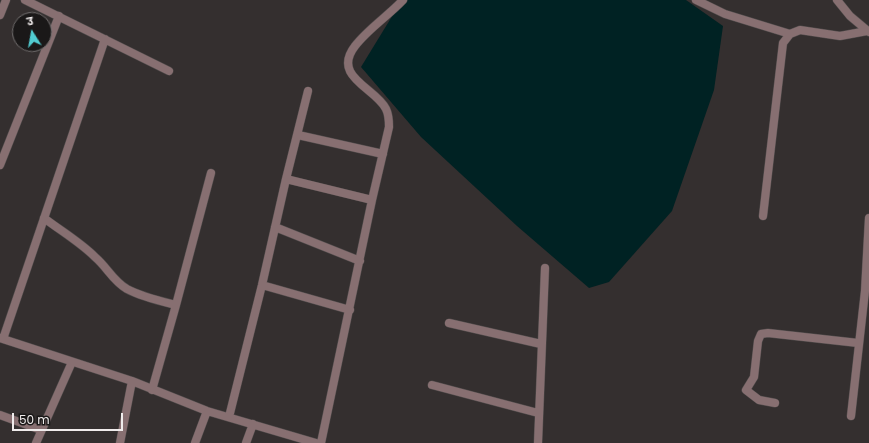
<!DOCTYPE html>
<meta charset="utf-8">
<style>
body{margin:0}
#map{position:relative;width:869px;height:443px;overflow:hidden;background:#342f2f;font-family:Poppins,"Noto Sans Devanagari",sans-serif}
canvas{display:block}
.north{position:absolute;left:12px;top:12px;width:40px;height:40px;box-sizing:border-box;background:#1a1818;border:1px solid #706d6d;border-radius:50%;rotate:349deg;font-size:11px;font-weight:700;line-height:16px;text-align:center;color:#f0ecec}
.north::after{content:'';display:block;margin:auto;width:14px;height:18px;background:#51ccd1;clip-path:polygon(50% 0,100% 100%,50% 72%,0 100%)}
.scale{position:absolute;left:12px;top:413px;width:111px;height:18px;box-sizing:border-box;border:2px solid #f0ecec;border-top:0;padding-left:5px;font-size:12px;line-height:14px;white-space:nowrap;color:#f0ecec;-webkit-text-stroke:3px #1a1818;paint-order:stroke}
</style>
<div id="map">
<canvas width="869" height="443"></canvas>
<div class="north">उ</div>
<div class="scale">50 m</div>
</div>
<script>
const ctx = document.querySelector('canvas').getContext('2d');
ctx.lineJoin = 'round';
function fill(path, color) {
  ctx.fillStyle = color;
  ctx.fill(path, 'evenodd');
}
function trace(path, color, width, dash) {
  ctx.strokeStyle = color;
  ctx.lineWidth = width;
  ctx.lineCap = dash ? 'butt' : 'round';
  ctx.setLineDash(dash || []);
  ctx.stroke(path);
}
fill(new Path2D(`
 M 402,0 L 686,0 L 723,26 L 714,90 L 672,211 L 609,282 L 589,288 L 517,226 L 421,137 L 361,67 Z`), '#002223');
const street = new Path2D(`
 M 25,0 L 169,71
 M 696,0 L 725,14 L 790,34
 M 837,0 L 850,16 L 869,32
 M 0,15 L 6,0
 M 298,135 L 383,154
 M 0,165 L 59,16
 M 286,179 L 372,200
 M 763,216 L 783,43 L 790,34 L 800,30 L 840,36 L 867,31
 M 44,218 C 61,231 80,242 95,257 C 107,267 113,281 127,289 C 142,297 160,301 176,305
 M 275,227 L 360,261
 M 262,285 L 350,310
 M 449,323 L 541,344
 M 0,338 L 132,381 L 207,411 L 316,443
 M 3,339 L 105,39
 M 432,385 L 538,413
 M 152,390 L 176,305 L 211,173
 M 775,403 L 759,400 L 746,390 L 754,377 L 758,341 L 761,334 L 768,333 L 858,343
 M 0,415 L 41,430
 M 851,416 L 865,291 L 869,218
 M 229,417 L 262,285 L 286,179 L 308,91
 M 36,443 L 72,362
 M 120,443 L 132,381
 M 195,443 L 207,411
 M 246,443 L 253,424
 M 321,443 L 372,200 L 389,127 C 389,121 389,115 386,109 C 376,88 331,77 355,46 C 368,29 388,16 403,0
 M 538,443 L 545,268`);
trace(street, '#524d4d', 9);
trace(street, '#876f71', 8);
</script>
